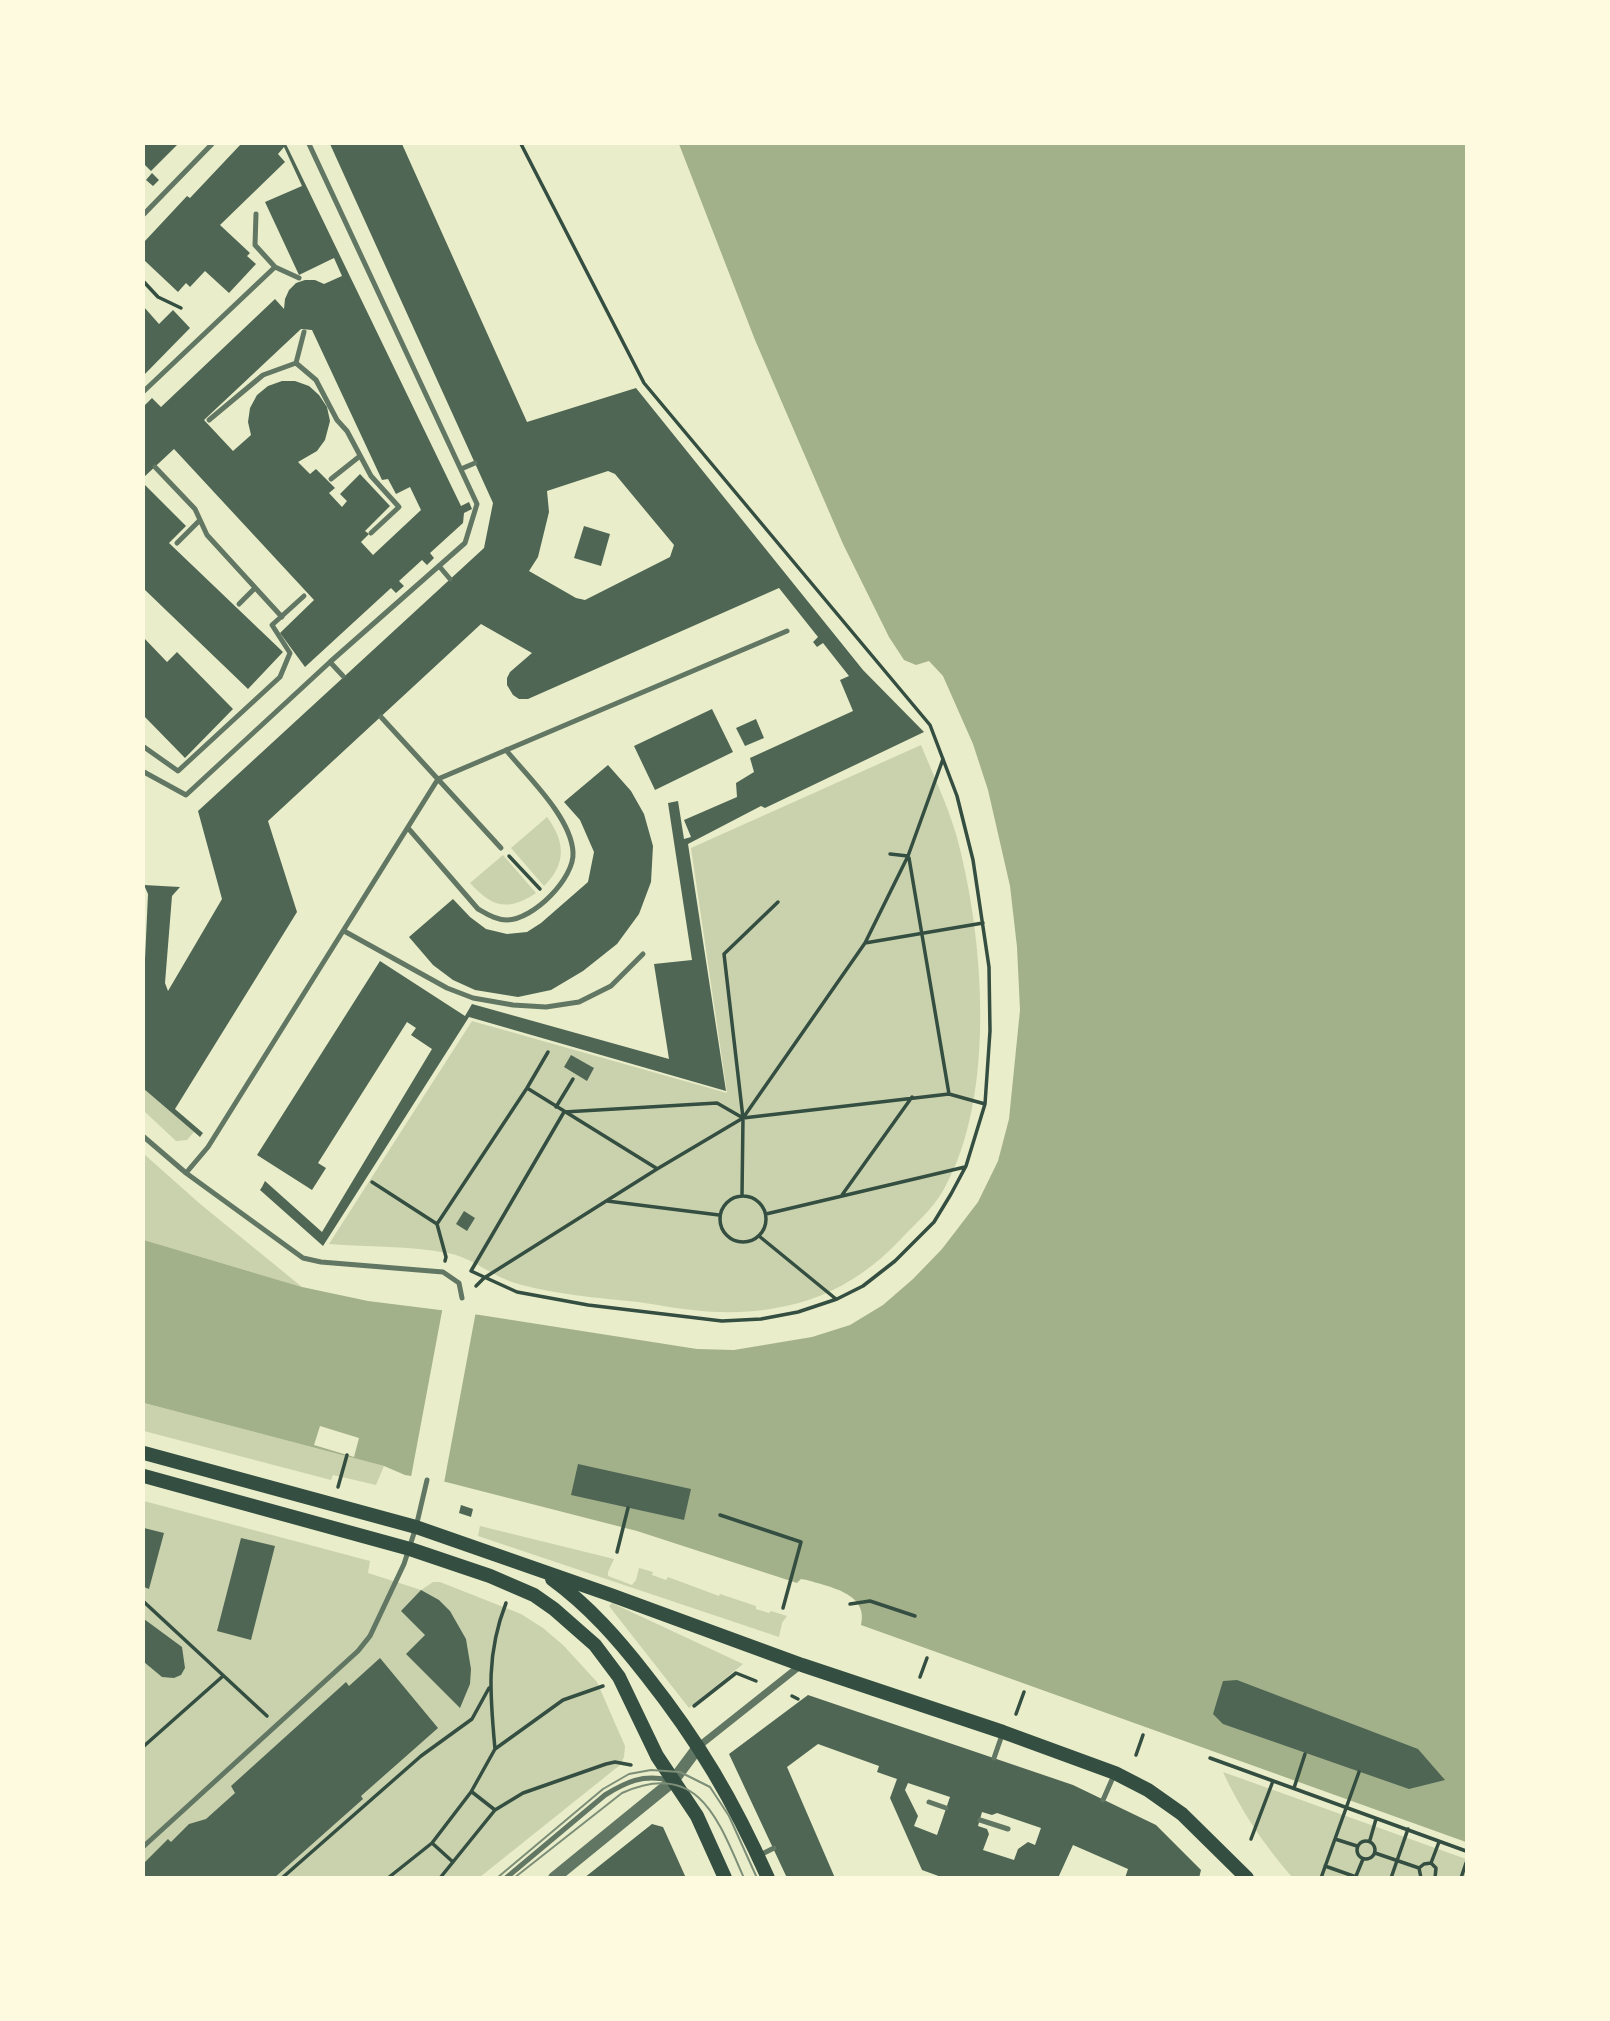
<!DOCTYPE html>
<style>
body{margin:0}
#map{position:relative;width:1610px;height:2021px;overflow:hidden;background:#e9edc9;font-family:Barlow,sans-serif}
canvas{display:block}
.frame{position:absolute;inset:0;border:145px solid #fefae0;pointer-events:none}
</style>
<div id="map">
<canvas width="1610" height="2021"></canvas>
<div class="frame"></div>
</div>
<script>
const ctx = document.querySelector('canvas').getContext('2d');
ctx.lineJoin = 'round';
function fill(path, color) {
  ctx.fillStyle = color;
  ctx.fill(path, 'evenodd');
}
function trace(path, color, width, dash) {
  ctx.strokeStyle = color;
  ctx.lineWidth = width;
  ctx.lineCap = dash ? 'butt' : 'round';
  ctx.setLineDash(dash || []);
  ctx.stroke(path);
}
fill(new Path2D(`
 M 921,745 C 933,774 947,804 956,834 C 984,935 997,1096 944,1189 C 933,1209 915,1224 900,1240 C 849,1294 790,1314 717,1312 C 691,1311 664,1306 638,1302 C 600,1298 551,1294 515,1283 C 492,1276 471,1257 448,1253 C 410,1246 368,1247 329,1244 L 472,1021 L 727,1093 L 691,848 Z
 M 547,817 C 565,841 567,864 544,886 L 511,848 Z
 M 503,855 L 536,893 C 507,912 492,907 470,883 Z
 M 144,1089 L 194,1132 L 187,1140 L 176,1141 L 144,1111 Z
 M 144,1154 L 199,1203 L 302,1287 L 144,1240 Z
 M 144,1403 L 384,1466 L 376,1485 L 333,1475 L 331,1480 L 144,1431 Z
 M 144,1501 L 370,1561 L 368,1573 L 421,1590 L 433,1582 L 440,1582 L 521,1614 L 543,1628 L 563,1645 L 597,1682 L 625,1746 L 624,1757 L 620,1765 L 480,1877 L 144,1877 Z
 M 480,1526 L 614,1559 L 608,1572 L 608,1576 L 632,1585 L 636,1580 L 639,1568 L 653,1572 L 652,1575 L 666,1580 L 668,1577 L 719,1596 L 720,1594 L 756,1606 L 756,1609 L 769,1613 L 771,1611 L 787,1616 L 782,1623 L 779,1637 L 478,1536 Z
 M 612,1603 L 743,1664 L 689,1708 L 609,1606 Z
 M 1223,1772 L 1466,1859 L 1466,1877 L 1292,1877 C 1264,1845 1241,1811 1223,1772 Z`), '#cad2ad');
fill(new Path2D(`
 M 679,144 L 1466,144 L 1466,1842 L 861,1625 C 869,1593 829,1587 807,1580 L 801,1579 L 797,1583 L 637,1531 L 446,1482 L 405,1475 L 384,1466 L 144,1403 L 144,1240 L 302,1287 L 368,1301 L 480,1315 L 697,1349 L 734,1350 L 812,1337 L 850,1325 L 883,1305 L 913,1279 L 942,1249 L 978,1202 L 998,1161 L 1009,1119 L 1020,1010 L 1017,947 L 1010,886 L 988,790 L 973,744 L 943,676 L 929,661 L 916,665 L 904,660 L 889,637 L 843,544 L 755,340 Z`), '#a3b18a');
fill(new Path2D(`
 M 443,1306 L 476,1311 L 444,1483 L 411,1477 Z
 M 320,1426 L 359,1438 L 354,1457 L 314,1445 Z`), '#e9edc9');
fill(new Path2D(`
 M 144,144 L 178,144 L 151,171 L 144,164 Z
 M 241,144 L 286,144 L 461,506 L 469,502 L 472,509 L 464,513 L 463,523 L 430,553 L 434,558 L 427,565 L 422,560 L 399,581 L 404,586 L 396,593 L 391,588 L 305,667 L 280,633 L 314,600 L 174,449 L 144,477 L 144,406 L 152,398 L 161,407 L 275,299 L 284,309 L 285,299 L 289,290 L 296,283 L 305,280 L 315,280 L 324,284 L 342,276 L 334,258 L 299,275 L 265,202 L 302,186 L 284,147 L 278,154 L 285,162 L 220,225 L 250,253 L 247,256 L 256,264 L 229,293 L 205,271 L 190,287 L 186,283 L 178,292 L 144,260 L 144,242 L 187,196 L 190,198 ZM 301,329 L 312,330 L 382,480 L 388,479 L 396,494 L 410,487 L 421,510 L 373,555 L 361,542 L 369,534 L 365,531 L 390,506 L 360,474 L 340,494 L 347,501 L 342,507 L 329,493 L 335,488 L 316,469 L 310,474 L 298,462 L 317,451 L 325,440 L 330,421 L 327,407 L 319,395 L 309,386 L 295,381 L 282,381 L 268,386 L 257,395 L 250,408 L 248,422 L 251,435 L 233,451 L 204,420 Z
 M 330,144 L 402,144 L 527,422 L 636,388 L 863,670 L 924,732 L 765,808 L 761,806 L 688,844 L 726,1091 L 469,1017 L 323,1246 L 260,1190 L 262,1187 L 265,1181 L 322,1232 L 432,1049 L 411,1035 L 416,1028 L 407,1022 L 318,1163 L 326,1168 L 312,1190 L 257,1155 L 380,961 L 465,1016 L 472,1004 L 669,1059 L 654,964 L 692,960 L 668,803 L 678,801 L 684,839 L 691,837 L 684,820 L 737,797 L 736,783 L 754,772 L 750,758 L 853,711 L 840,680 L 849,676 L 823,643 L 817,647 L 813,642 L 818,637 L 779,588 L 528,699 L 519,699 L 513,695 L 507,685 L 507,678 L 510,672 L 532,653 L 481,624 L 268,821 L 297,912 L 175,1109 L 203,1133 L 200,1137 L 144,1089 L 144,981 L 148,894 L 144,885 L 180,887 L 172,896 L 165,983 L 168,991 L 222,899 L 198,811 L 484,548 L 493,503 ZM 608,471 L 615,474 L 674,545 L 670,557 L 585,600 L 576,598 L 529,571 L 538,557 L 549,512 L 547,491 Z
 M 152,173 L 159,180 L 153,186 L 146,180 Z
 M 144,307 L 159,324 L 173,310 L 190,328 L 144,375 Z
 M 144,484 L 186,526 L 169,543 L 283,652 L 248,689 L 144,589 Z
 M 584,526 L 610,534 L 601,566 L 574,558 Z
 M 144,638 L 167,662 L 177,652 L 233,709 L 185,758 L 144,716 Z
 M 712,709 L 733,752 L 655,790 L 634,746 Z
 M 756,719 L 764,738 L 745,746 L 736,728 Z
 M 608,765 L 631,791 L 644,814 L 653,846 L 651,882 L 639,914 L 617,944 L 583,971 L 551,990 L 518,997 L 475,990 L 453,980 L 433,965 L 409,937 L 453,899 L 470,917 L 486,929 L 507,934 L 527,932 L 541,923 L 588,882 L 594,852 L 580,820 L 564,802 Z
 M 571,1055 L 594,1068 L 587,1081 L 564,1067 Z
 M 464,1211 L 475,1218 L 467,1231 L 456,1224 Z
 M 578,1464 L 691,1489 L 684,1520 L 571,1495 Z
 M 461,1505 L 473,1509 L 471,1517 L 459,1513 Z
 M 144,1528 L 164,1533 L 149,1589 L 144,1587 Z
 M 241,1538 L 275,1546 L 251,1640 L 217,1631 Z
 M 421,1590 L 439,1600 L 450,1611 L 466,1639 L 471,1669 L 470,1684 L 460,1708 L 406,1654 L 425,1635 L 401,1611 Z
 M 144,1619 L 182,1647 L 185,1668 L 181,1675 L 174,1678 L 162,1677 L 144,1662 Z
 M 380,1658 L 438,1728 L 361,1796 L 363,1799 L 274,1878 L 144,1878 L 144,1863 L 168,1839 L 171,1842 L 189,1824 L 206,1819 L 235,1793 L 231,1786 L 346,1682 L 349,1686 Z
 M 1237,1680 L 1418,1749 L 1445,1780 L 1409,1789 L 1223,1724 L 1213,1714 L 1223,1681 Z
 M 808,1695 L 1073,1785 L 1156,1825 L 1201,1870 L 1199,1878 L 1125,1878 L 1128,1869 L 1073,1845 L 1058,1878 L 944,1878 L 922,1870 L 890,1798 L 897,1779 L 877,1772 L 879,1766 L 818,1744 L 787,1767 L 835,1878 L 787,1878 L 729,1754 ZM 908,1783 L 950,1797 L 937,1835 L 914,1826 L 918,1816 L 905,1790 ZM 982,1812 L 992,1815 L 997,1813 L 1041,1828 L 1035,1845 L 1028,1842 L 1018,1849 L 1014,1860 L 983,1850 L 989,1834 L 987,1829 L 978,1826 Z
 M 652,1824 L 663,1827 L 686,1878 L 584,1878 Z`), '#4f6655');
trace(new Path2D(`
 M 521,144 L 644,383 L 930,725 L 957,796 L 973,860 L 989,967 L 990,1031 L 985,1104 L 966,1166 L 951,1194 L 934,1222 L 895,1261 L 863,1286 L 837,1299 L 798,1312 L 761,1319 L 722,1321 L 588,1305 L 517,1292 L 471,1271 L 564,1112 L 717,1103 L 743,1118
 M 144,282 L 158,297 L 181,308
 M 890,854 L 908,856
 M 509,856 L 540,889
 M 909,858 L 949,1094
 M 865,943 L 983,923
 M 527,1088 L 656,1168
 M 556,1107 L 573,1079
 M 743,1118 L 865,943 L 908,856 L 943,759
 M 372,1182 L 437,1224 L 446,1257 L 445,1261
 M 742,1195 L 743,1118 L 724,954 L 778,902
 M 842,1195 L 912,1097
 M720 1219a23 23 0 1 1 46 0a23 23 0 1 1-46 0Z
 M 607,1201 L 719,1215
 M 766,1214 L 965,1167
 M 437,1224 L 527,1088 L 548,1052
 M 759,1236 L 836,1299
 M 476,1286 L 484,1278 L 657,1169 L 743,1118 L 949,1094 L 985,1104
 M 338,1487 L 347,1455
 M 720,1515 L 801,1542 L 783,1608
 M 617,1552 L 628,1508
 M 144,1602 L 267,1716
 M 850,1604 L 870,1601 L 915,1616
 M 920,1677 L 927,1658
 M 792,1696 L 798,1699
 M 694,1706 L 736,1673 L 756,1681
 M 1016,1714 L 1024,1692
 M 144,1746 L 223,1676
 M 495,1749 C 490,1695 486,1654 506,1603
 M 1136,1755 L 1143,1735
 M 1210,1758 L 1466,1851
 M 1294,1788 L 1305,1754
 M 472,1792 L 495,1810
 M 1251,1839 L 1273,1781
 M 1335,1839 L 1357,1846
 M 1370,1840 L 1376,1819
 M1357 1850a9 9 0 1 1 18 0a9 9 0 1 1-18 0Z
 M 432,1843 L 453,1862
 M 1375,1853 L 1419,1868
 M 1431,1863 L 1439,1842
 M 1325,1866 L 1359,1878
 M 1419,1868 L 1424,1864 L 1431,1863 L 1436,1868 L 1435,1878
 M 1419,1868 L 1421,1878
 M 1356,1876 L 1363,1859
 M 282,1878 L 421,1756 L 472,1719 L 489,1688
 M 388,1878 L 432,1843 L 471,1792 L 495,1749 L 563,1700 L 603,1686
 M 440,1878 L 495,1810 L 523,1793 L 606,1764 L 615,1762 L 631,1765
 M 1321,1878 L 1359,1772
 M 1391,1878 L 1408,1829
 M 1461,1878 L 1466,1863`), '#344e41', 3.5);
trace(new Path2D(`
 M 144,214 L 212,144
 M 256,214 L 255,245 L 275,267 L 299,278
 M 304,332 L 296,363 L 316,380 L 337,420 L 347,431 L 371,476 L 399,507 L 371,533
 M 144,391 L 275,267
 M 209,420 L 263,375 L 296,363
 M 155,467 L 195,509 L 207,535 L 282,617
 M 461,469 L 475,463
 M 331,479 L 360,456
 M 177,543 L 200,520
 M 439,566 L 450,579
 M 239,604 L 255,588
 M 330,662 L 343,676
 M 381,717 L 501,848
 M 144,747 L 178,771 L 280,677 L 290,653 L 272,625 L 304,596
 M 144,772 L 186,795 L 330,662 L 465,543 L 477,504 L 309,144
 M 408,828 L 478,909 C 487,914 496,920 507,920 C 533,920 575,878 573,852 C 571,817 527,776 506,750
 M 344,931 L 447,988 L 473,998 L 513,1005 L 546,1007 L 579,1002 L 611,986 L 643,954
 M 144,1137 L 186,1173 L 303,1258 L 321,1262 L 443,1272 L 459,1283 L 462,1298
 M 186,1173 L 208,1147 L 438,779 L 787,631
 M 994,1758 L 1002,1735
 M 1103,1800 L 1114,1775
 M 929,1802 L 946,1808
 M 980,1820 L 1008,1829
 M 144,1846 L 358,1651 L 370,1636 L 404,1564 L 416,1527 L 427,1480
 M 758,1856 L 774,1848
 M 506,1878 L 605,1795 C 626,1782 643,1774 668,1780`), '#617663', 5);
trace(new Path2D(`
 M 699,1746 L 801,1665`), '#617663', 7);
trace(new Path2D(`
 M 554,1878 L 673,1781 L 699,1746`), '#617663', 12);
trace(new Path2D(`
 M 144,1453 L 416,1527 L 611,1595 L 802,1665 L 1003,1732 L 1115,1773 L 1148,1790 L 1182,1814 L 1247,1878
 M 144,1476 L 410,1549 L 490,1576 L 534,1595 L 554,1609 L 595,1645 L 619,1677 L 657,1756 L 697,1816 L 725,1878
 M 552,1579 C 589,1606 618,1639 646,1675 C 699,1742 733,1800 768,1878`), '#344e41', 14);
trace(new Path2D(`
 M 497,1878 L 603,1789 L 629,1774 L 651,1770 L 680,1772 L 710,1787 L 729,1816 L 757,1878
 M 514,1878 L 622,1793 C 699,1758 719,1822 744,1878`), '#7c8e77', 2);
</script>
